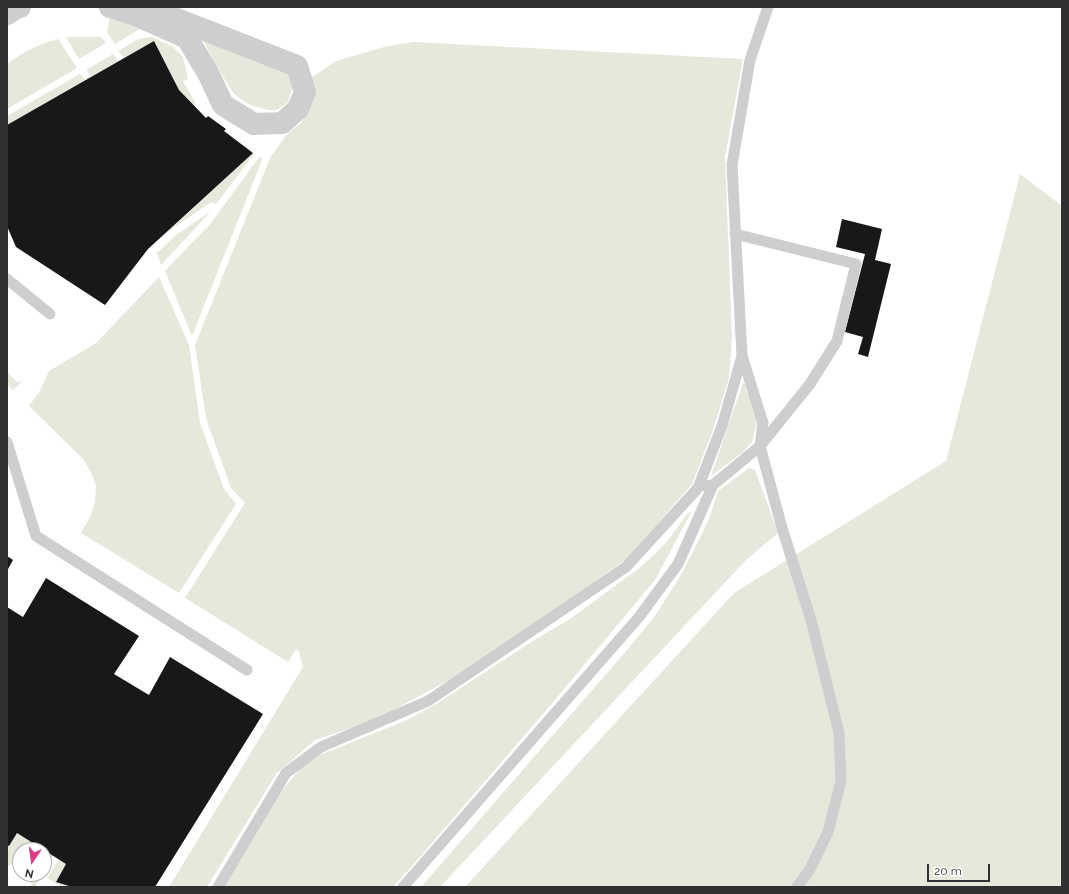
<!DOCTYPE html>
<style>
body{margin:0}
#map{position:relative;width:1069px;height:894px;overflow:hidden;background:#fff;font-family:Raleway,sans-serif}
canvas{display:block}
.frame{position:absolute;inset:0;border:8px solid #313131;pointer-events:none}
.north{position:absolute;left:12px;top:842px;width:40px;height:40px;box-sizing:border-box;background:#fff;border:1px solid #adadad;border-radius:50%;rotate:193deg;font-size:11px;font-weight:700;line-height:16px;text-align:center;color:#313131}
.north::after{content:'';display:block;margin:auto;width:14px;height:18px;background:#de3e88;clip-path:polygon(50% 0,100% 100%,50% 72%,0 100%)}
.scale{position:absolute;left:927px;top:864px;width:63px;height:18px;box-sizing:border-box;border:2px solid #313131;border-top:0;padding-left:5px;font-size:12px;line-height:14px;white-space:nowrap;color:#313131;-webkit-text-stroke:3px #fff;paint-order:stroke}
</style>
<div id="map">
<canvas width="1069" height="894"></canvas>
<div class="frame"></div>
<div class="north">N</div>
<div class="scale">20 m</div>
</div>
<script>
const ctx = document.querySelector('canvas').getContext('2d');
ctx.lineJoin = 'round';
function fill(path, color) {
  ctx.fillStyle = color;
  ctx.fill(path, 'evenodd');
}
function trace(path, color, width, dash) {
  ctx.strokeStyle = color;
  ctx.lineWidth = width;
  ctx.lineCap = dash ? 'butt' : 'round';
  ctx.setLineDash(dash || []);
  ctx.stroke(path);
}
fill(new Path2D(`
 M 110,14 L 145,26 L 115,44 L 107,32 Z
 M 66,37 L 101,37 L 106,43 L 79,59 Z
 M 152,37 L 172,46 L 183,57 L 188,79 L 183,81 L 196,104 L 194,106 L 179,90 L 154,41 L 124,58 L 118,51 L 138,39 Z
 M 58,39 L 77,68 L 7,109 L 7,64 C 25,51 37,45 58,39 Z
 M 203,40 L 289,73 L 293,86 L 288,102 L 283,106 L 276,110 L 268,110 L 250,105 L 234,94 L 214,62 Z
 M 413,42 L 743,59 L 725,157 L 732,337 L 729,378 L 712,433 L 692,484 L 629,557 L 545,617 L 451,679 L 373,721 L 315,740 L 276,774 L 207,887 L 169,887 L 303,667 L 299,651 L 296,649 L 288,662 L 185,598 L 245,503 L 231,488 L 206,418 L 195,345 L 271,156 L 288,133 L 302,122 L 308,112 L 311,78 L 336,61 L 384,47 Z
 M 113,54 L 118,61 L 91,77 L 86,70 Z
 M 80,74 L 85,80 L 7,125 L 7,116 Z
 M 253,153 L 254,154 L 217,203 L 215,204 L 211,202 L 165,234 Z
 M 260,156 L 262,160 L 192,336 L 165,271 L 211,223 Z
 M 1020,174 L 1062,206 L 1062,887 L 465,887 L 734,593 L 946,461 Z
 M 211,211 L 161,265 L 157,253 L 176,235 Z
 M 159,277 L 189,345 L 200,423 L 224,489 L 236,504 L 179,593 L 81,533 L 91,515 L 95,502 L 96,486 L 91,472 L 83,459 L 29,406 L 37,395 L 38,395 L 49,371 L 96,343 Z
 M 7,372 L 18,383 L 21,380 L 22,381 L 13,390 L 7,384 Z
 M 743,383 L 745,384 L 746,391 L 754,403 L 757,422 L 752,442 L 743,452 L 711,476 Z
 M 749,468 L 755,470 L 778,533 L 746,560 L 440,887 L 421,887 L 627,650 L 655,616 L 679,578 L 697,544 L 709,519 L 718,491 Z
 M 692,511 L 655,580 L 554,701 L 414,864 L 393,887 L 222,887 L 281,792 L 303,765 L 320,755 L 407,720 L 436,704 L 536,639 L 570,619 L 638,569 L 656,553 L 669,539 L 687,514 Z
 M 17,833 L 31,842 L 26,850 L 20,850 L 19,858 L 7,867 L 7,845 Z
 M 48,852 L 53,856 L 44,871 L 44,858 Z
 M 59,859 L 66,864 L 56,882 L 72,887 L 62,887 L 47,878 Z
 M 35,874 L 42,874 L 35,887 L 32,887 L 30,881 Z`), '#e7e8db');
fill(new Path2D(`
 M 154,41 L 179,90 L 206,118 L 208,116 L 226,129 L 224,131 L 253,153 L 148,249 L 105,305 L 16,247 L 7,226 L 7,125 Z
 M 842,219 L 882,229 L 875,260 L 891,264 L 868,357 L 858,354 L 863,337 L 845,332 L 865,254 L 836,247 Z
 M 7,556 L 13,560 L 7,571 Z
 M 46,578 L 139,636 L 114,674 L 149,695 L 170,657 L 263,714 L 155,887 L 72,887 L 56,882 L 66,864 L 17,833 L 9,846 L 7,845 L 7,607 L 23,617 Z`), '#181818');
trace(new Path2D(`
 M 768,7 L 750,60 L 732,165 L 742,356 L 763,423 L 760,446 L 782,528 L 811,620 L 839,733 L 841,781 L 828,832 L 810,869 L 797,887
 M 7,279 L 50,314
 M 7,442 L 36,536 L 247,670
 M 706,486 L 713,485 L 760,446 L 810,384 L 837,341 L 856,264 L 735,234
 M 218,887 L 286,773 L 321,747 L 428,701 L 626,567 L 698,488 L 722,426 L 742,356
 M 403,887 L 639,617 L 678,564 L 713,485`), '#cecece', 11);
trace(new Path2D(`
 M 110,7 L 133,14 L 187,38 L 208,73 L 223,105 L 254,124 L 282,123 L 298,109 L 305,92 L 297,66 L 146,7
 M 7,14 L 16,8 L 20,7`), '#cecece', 22);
</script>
